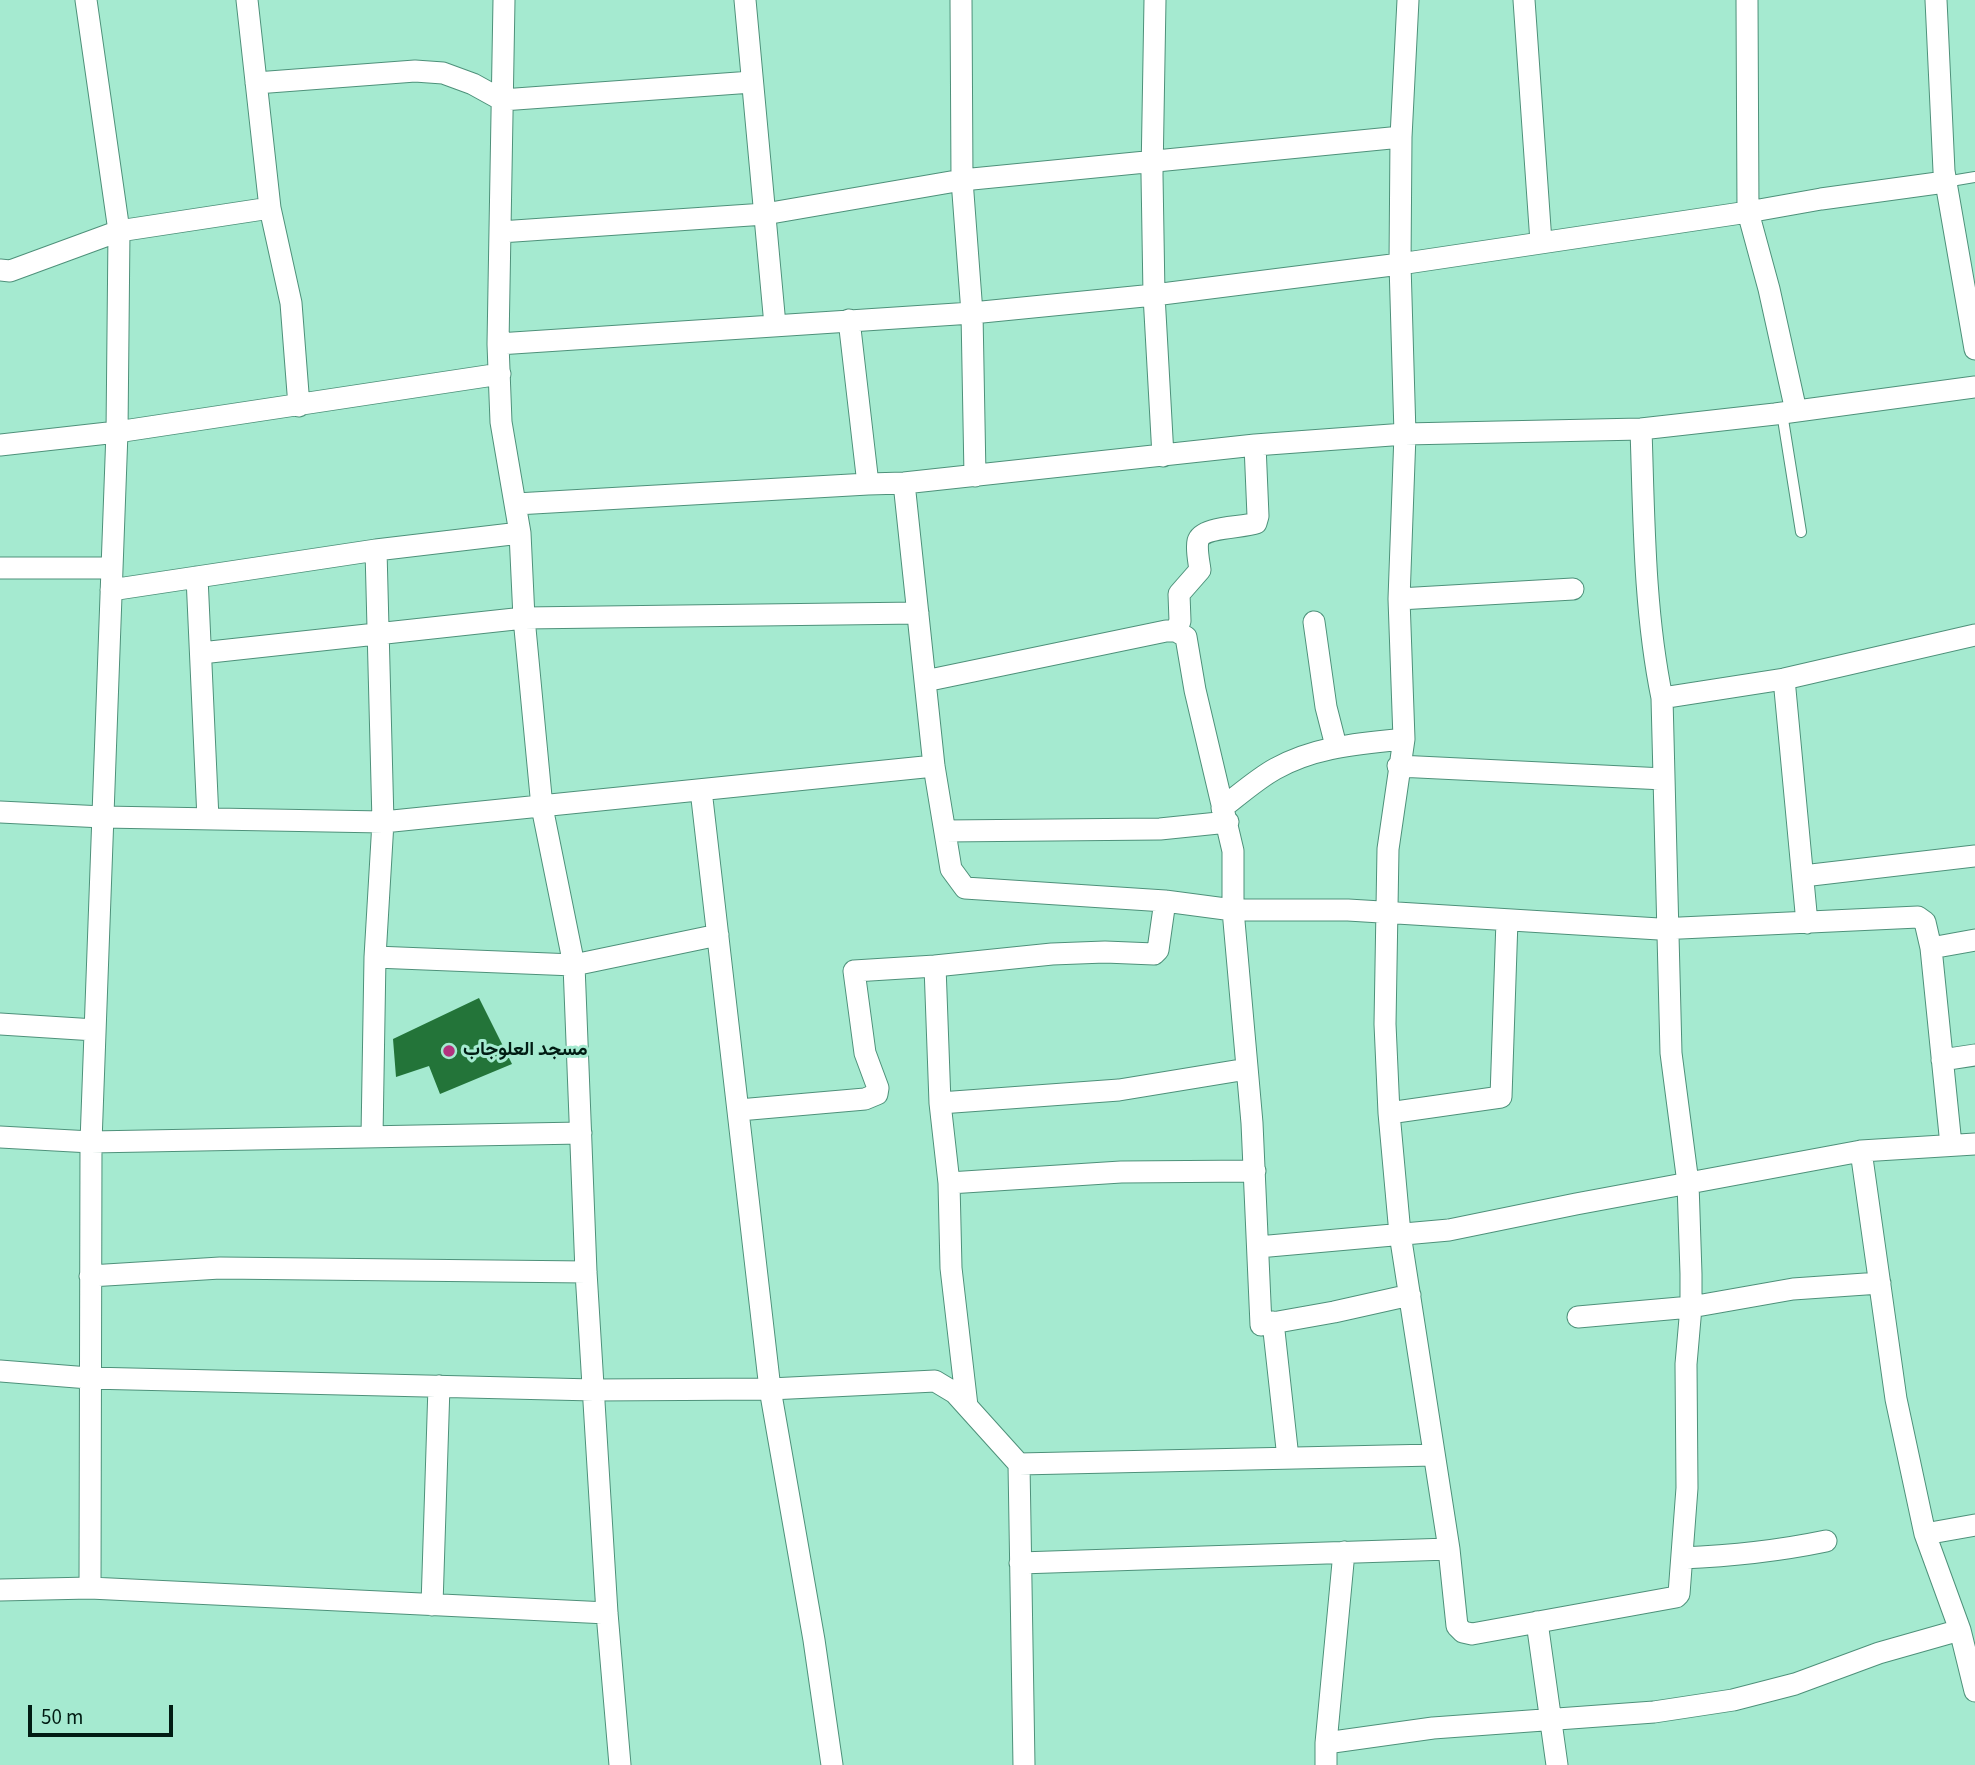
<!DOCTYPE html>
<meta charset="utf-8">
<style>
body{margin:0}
#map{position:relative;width:1975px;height:1765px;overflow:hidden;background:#a5ead0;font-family:"Source Sans 3",sans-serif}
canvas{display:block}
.scale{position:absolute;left:28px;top:1705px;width:145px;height:32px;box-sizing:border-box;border:4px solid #011c13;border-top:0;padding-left:9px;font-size:21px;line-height:24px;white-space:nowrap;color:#011c13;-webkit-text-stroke:5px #a5ead0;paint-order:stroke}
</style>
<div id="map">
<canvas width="1975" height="1765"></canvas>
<div class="scale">50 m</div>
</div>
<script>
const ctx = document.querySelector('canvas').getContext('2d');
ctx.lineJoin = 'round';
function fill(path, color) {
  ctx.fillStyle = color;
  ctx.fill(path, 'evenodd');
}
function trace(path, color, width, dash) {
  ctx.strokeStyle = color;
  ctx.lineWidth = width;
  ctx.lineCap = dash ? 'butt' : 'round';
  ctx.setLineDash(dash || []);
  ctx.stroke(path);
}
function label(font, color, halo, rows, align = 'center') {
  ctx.font = font + ' "Source Sans 3",Vazirmatn,sans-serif';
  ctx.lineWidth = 6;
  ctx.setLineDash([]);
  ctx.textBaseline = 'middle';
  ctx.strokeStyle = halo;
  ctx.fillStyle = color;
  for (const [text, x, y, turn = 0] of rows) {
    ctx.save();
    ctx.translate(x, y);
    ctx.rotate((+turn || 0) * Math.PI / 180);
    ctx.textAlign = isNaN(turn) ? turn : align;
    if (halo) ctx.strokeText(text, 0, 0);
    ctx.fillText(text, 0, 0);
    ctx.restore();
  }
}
fill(new Path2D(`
 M 479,998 L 512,1064 L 440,1094 L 429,1066 L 396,1077 L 393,1039 Z`), '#237439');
const lane = new Path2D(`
 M 1945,182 L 1975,177
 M 1782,413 L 1801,532`);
const street = new Path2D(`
 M 86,0 L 119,231 L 117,432 L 91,1142 L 90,1588
 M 247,0 L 270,208 L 291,303 L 299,406
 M 504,0 L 498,344 L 501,422 L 520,533 L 524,618 L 542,807 L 574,965 L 586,1272 L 607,1613 L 620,1765
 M 745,0 L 775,325
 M 961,0 L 962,180 L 972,313 L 975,476
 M 1155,0 L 1152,175 L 1154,295 L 1163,456
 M 1408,0 L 1401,137 L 1400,264 L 1405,434 L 1399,599 L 1404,739 L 1388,849 L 1385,1024 L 1389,1113 L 1400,1234 L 1449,1549 L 1457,1626 L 1463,1632 L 1472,1634 L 1676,1597 L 1679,1594 L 1687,1488 L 1686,1364 L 1691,1307 L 1691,1274 L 1688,1183 L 1671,1053 L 1662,698 C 1644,610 1644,519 1641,429
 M 1524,0 L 1541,242
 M 1936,0 L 1944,171 L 1975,349
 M 256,83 L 415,71 L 443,73 L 473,84 L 502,100 L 752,82
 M 500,232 L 765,214 L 962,180 L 1401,137
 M 0,270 L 10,271 L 119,231 L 270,208
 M 849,320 L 868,484 L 904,483 L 1255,445 L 1405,434 L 1641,429 L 1775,414 L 1975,387
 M 498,344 L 972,313 L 1154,295 L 1400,264 L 1748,212 L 1747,0
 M 1796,411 L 1769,289 L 1748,212 L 1821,199 L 1945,182
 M 0,445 L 117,432 L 500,374
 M 904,483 L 934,766 L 951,869 L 965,888 L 1165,901 L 1233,910 L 1348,910 L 1659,929 L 1918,917 L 1925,922 L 1931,948 L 1951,1145
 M 516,504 L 868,484
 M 0,568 L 112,568
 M 197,577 L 208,819
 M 111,590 L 376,550 L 520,533
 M 1399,599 L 1573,589
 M 1314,622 L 1326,707 L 1336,746
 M 1176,631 L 1180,621 L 1179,594 L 1200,570 C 1199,562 1196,549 1198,541 C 1202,526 1243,528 1256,523 L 1258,516 L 1255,445
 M 201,653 L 524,618 L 918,613
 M 1784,679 L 1807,923
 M 925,681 L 1166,631 L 1176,631 L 1186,637 L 1195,690 L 1233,851 L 1233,910 L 1252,1123 L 1261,1325 L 1334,1312 L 1410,1295
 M 1662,698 L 1784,679 L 1975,635
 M 1398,766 L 1664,779
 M 701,790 L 770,1389 L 814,1640 L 832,1765
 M 1222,808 C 1239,795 1257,779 1275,769 C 1316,746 1359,744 1404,739
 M 0,812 L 103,817 L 383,822 L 934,766
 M 945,831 L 1160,829 L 1228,822
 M 1803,876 L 1975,856
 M 1931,948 L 1975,940
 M 375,957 L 574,965 L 718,935
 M 0,1024 L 95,1030
 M 1942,1060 L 1975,1055
 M 940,1103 L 1119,1090 L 1247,1069
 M 739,1110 L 865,1099 L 877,1094 L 878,1088 L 865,1053 L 854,971 L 935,966
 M 1389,1113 L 1501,1097 L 1507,920
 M 372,1136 L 375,957 L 383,822 L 376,550
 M 0,1137 L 91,1142 L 581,1133
 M 1861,1151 L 1896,1399 L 1925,1534 L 1960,1630 L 1975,1691
 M 949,1183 L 1121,1172 L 1255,1171
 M 1258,1247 L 1449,1230 L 1576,1204 L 1861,1151 L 1975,1144
 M 90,1276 L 220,1268 L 586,1272
 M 1578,1317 L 1691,1307 L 1793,1289 L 1880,1283
 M 1273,1322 L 1288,1458
 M 0,1371 L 89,1378 L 594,1390 L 770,1389 L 935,1381 L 955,1393 L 1019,1464 L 1024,1765
 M 967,1406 L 951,1268 L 949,1183 L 940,1103 L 935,966 L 1052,954 L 1105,952 L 1154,954 L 1158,950 L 1165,901
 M 1019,1464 L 1434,1455
 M 1925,1534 L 1975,1525
 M 1682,1558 C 1731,1556 1778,1551 1826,1541
 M 1020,1563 L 1449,1549
 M 0,1590 L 90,1588 L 607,1613
 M 432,1605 L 439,1386
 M 1537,1622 L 1557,1765
 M 1326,1743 L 1344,1552
 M 1326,1765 L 1326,1743 L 1433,1728 L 1654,1712 L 1733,1700 L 1795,1684 L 1879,1653 L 1960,1630`);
trace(lane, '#4e917a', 12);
trace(street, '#4e917a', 23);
trace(lane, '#fff', 10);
trace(street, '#fff', 21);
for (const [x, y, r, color] of [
 [449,1051,7,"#b3337e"]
]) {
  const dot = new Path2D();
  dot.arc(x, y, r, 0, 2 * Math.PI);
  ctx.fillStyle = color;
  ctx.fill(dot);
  trace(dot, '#a5ead0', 2.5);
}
label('bold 19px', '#011c13', '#a5ead0', [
 ["مسجد العلوجاب",463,1051]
], 'left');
</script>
